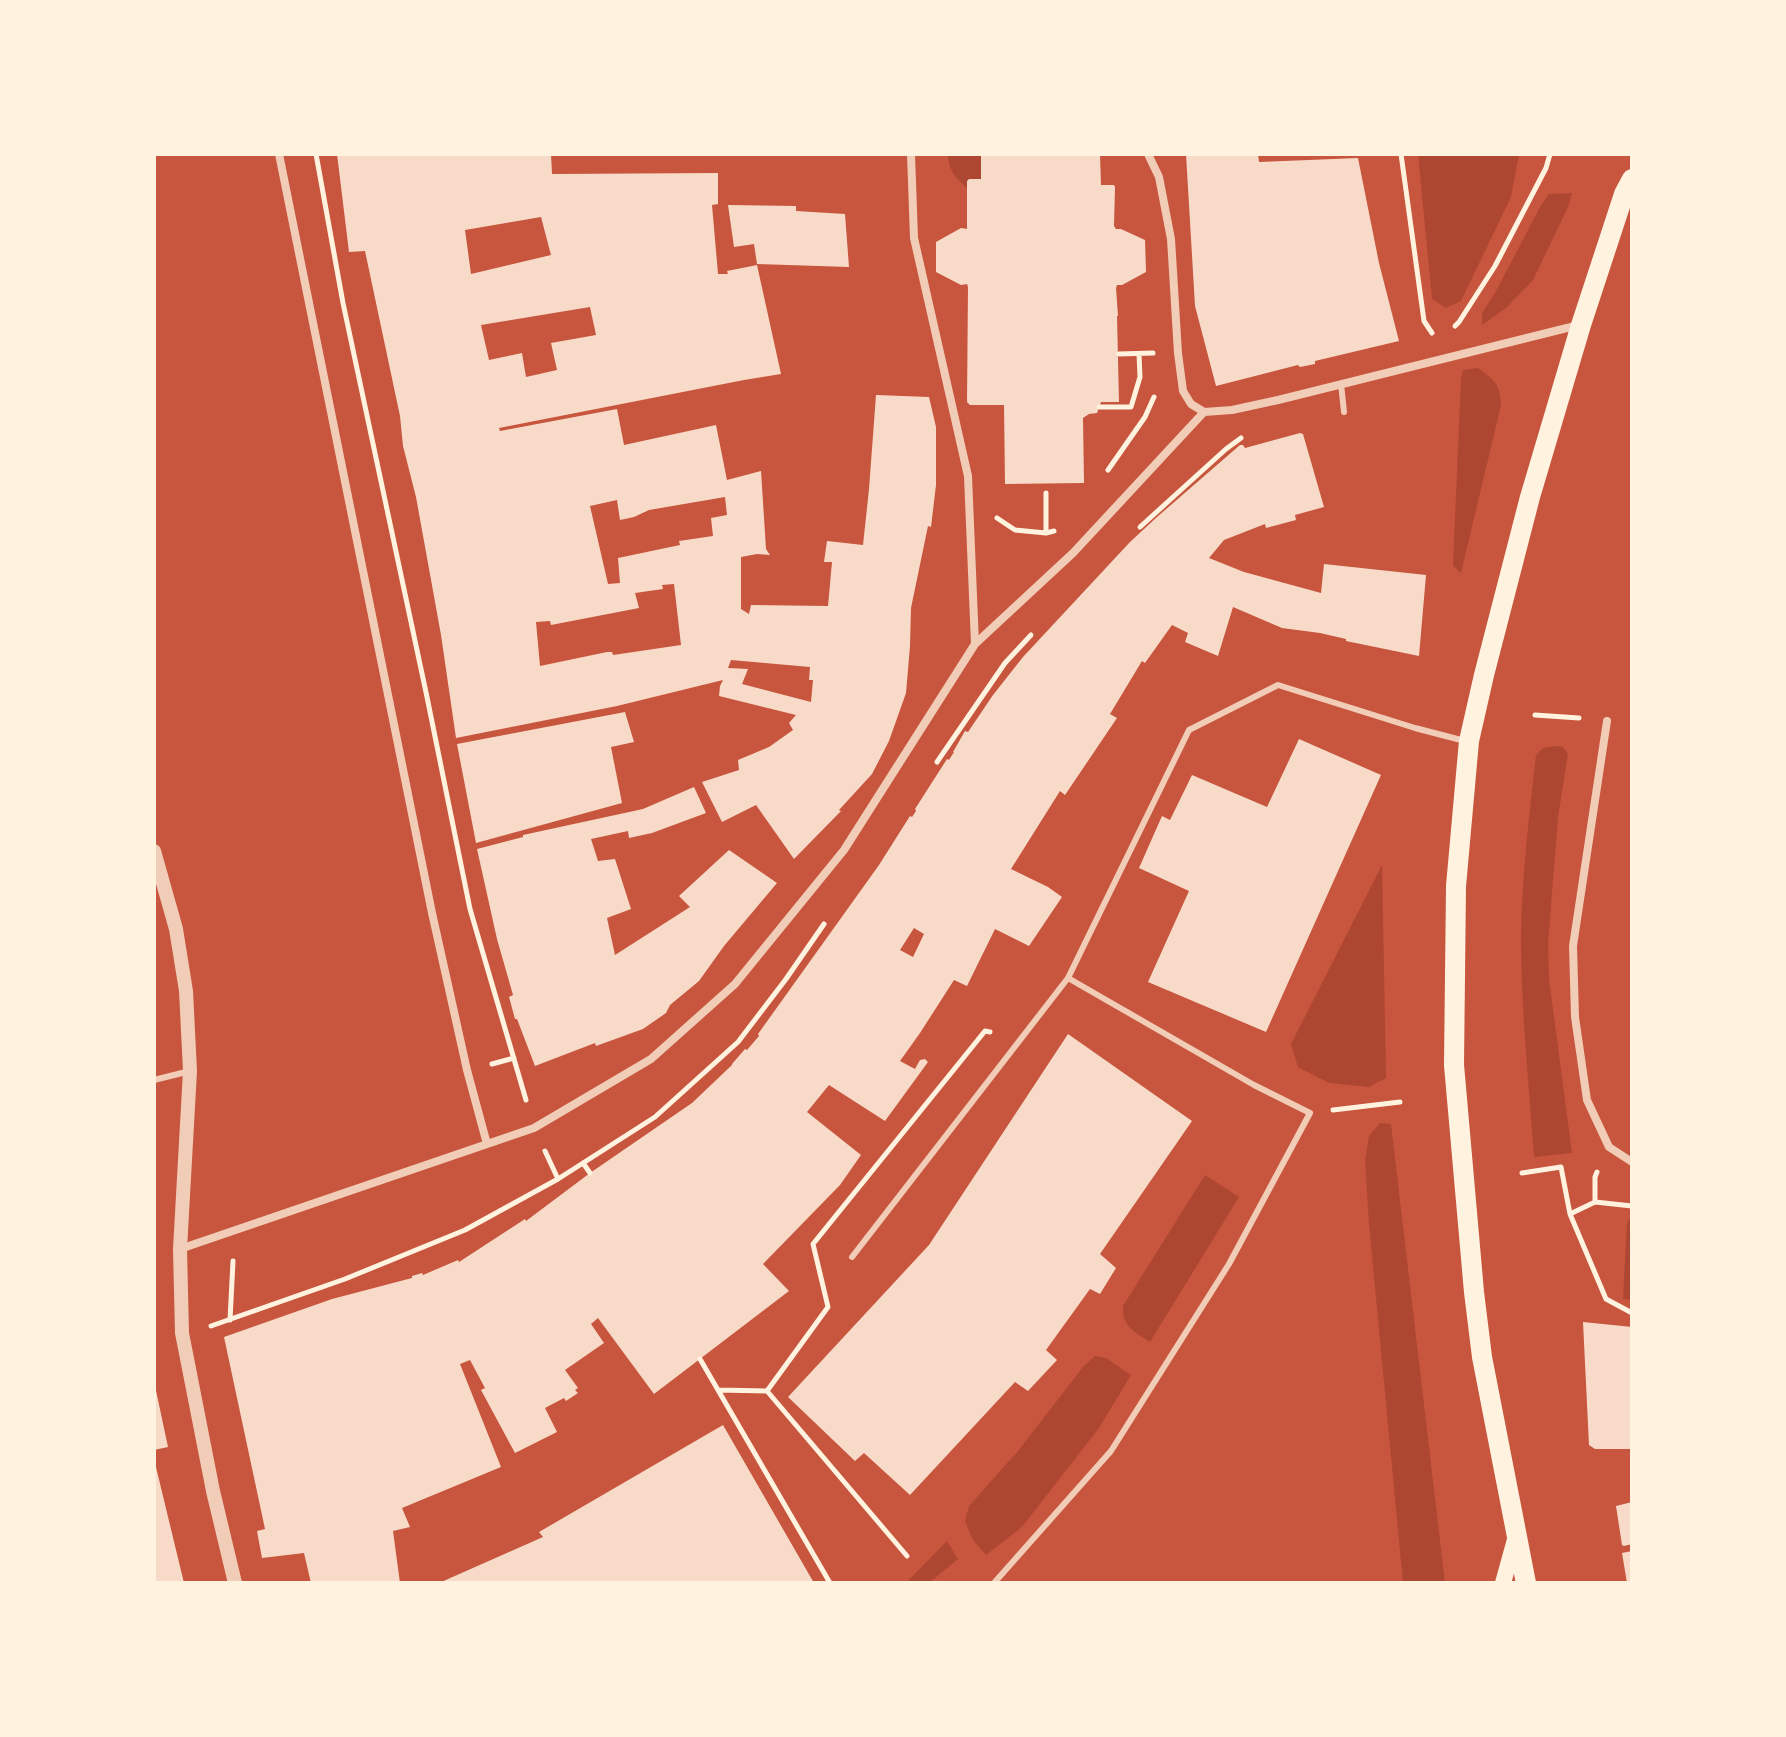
<!DOCTYPE html>
<style>
body{margin:0}
#map{position:relative;width:1786px;height:1737px;overflow:hidden;background:#c8553d;font-family:"DM Sans",sans-serif}
canvas{display:block}
.frame{position:absolute;inset:0;border:156px solid #fff3e0;pointer-events:none}
</style>
<div id="map">
<canvas width="1786" height="1737"></canvas>
<div class="frame"></div>
</div>
<script>
const ctx = document.querySelector('canvas').getContext('2d');
ctx.lineJoin = 'round';
function fill(path, color) {
  ctx.fillStyle = color;
  ctx.fill(path, 'evenodd');
}
function trace(path, color, width, dash) {
  ctx.strokeStyle = color;
  ctx.lineWidth = width;
  ctx.lineCap = dash ? 'butt' : 'round';
  ctx.setLineDash(dash || []);
  ctx.stroke(path);
}
fill(new Path2D(`
 M 948,154 L 981,154 L 981,179 L 969,179 L 968,189 C 955,177 949,172 948,154 Z
 M 1418,154 L 1519,154 L 1511,197 L 1461,301 L 1446,308 L 1432,299 Z
 M 1572,193 L 1568,207 L 1533,280 L 1506,308 L 1482,325 L 1482,313 L 1495,293 L 1540,207 L 1549,194 Z
 M 1478,368 C 1495,381 1500,383 1501,405 L 1461,573 L 1453,566 L 1461,379 L 1463,370 Z
 M 1556,746 L 1563,747 L 1568,754 L 1558,817 L 1548,944 L 1549,979 L 1572,1153 L 1534,1157 C 1529,1084 1521,1011 1521,937 C 1522,876 1529,816 1536,755 L 1543,748 Z
 M 1382,865 L 1386,1078 L 1369,1087 L 1329,1083 L 1298,1067 L 1291,1044 Z
 M 1380,1123 L 1391,1124 L 1445,1583 L 1403,1583 L 1369,1224 L 1365,1160 L 1369,1136 Z
 M 1205,1175 L 1239,1197 L 1150,1342 C 1134,1331 1122,1327 1123,1306 Z
 M 1631,1217 L 1632,1217 L 1632,1300 L 1623,1299 L 1627,1222 Z
 M 1095,1356 L 1106,1358 L 1131,1375 L 1099,1428 L 1022,1527 L 986,1555 L 973,1540 L 965,1521 L 969,1506 L 1018,1451 L 1083,1367 Z
 M 947,1541 L 958,1559 L 929,1583 L 906,1583 Z`), '#ae4732');
fill(new Path2D(`
 M 337,154 L 551,154 L 552,174 L 718,173 L 718,204 L 712,205 L 718,274 L 728,274 L 727,271 L 757,265 L 781,374 L 744,380 L 499,428 L 500,431 L 617,409 L 624,445 L 716,425 L 727,480 L 761,471 L 766,549 L 770,555 L 757,554 L 741,557 L 741,609 L 749,614 L 751,605 L 828,606 L 832,562 L 824,562 L 827,541 L 863,545 L 869,489 L 876,395 L 929,397 L 936,427 L 936,485 L 931,527 L 928,526 L 911,608 L 910,646 L 906,693 L 889,741 L 872,774 L 839,810 L 841,811 L 794,859 L 756,805 L 722,822 L 702,782 L 739,770 L 738,760 L 769,747 L 793,730 L 789,723 L 796,715 L 719,696 L 720,686 L 723,680 L 617,706 L 456,738 L 441,635 L 416,497 L 403,446 L 400,416 L 365,251 L 349,252 ZM 541,217 L 551,255 L 471,274 L 465,230 ZM 590,307 L 596,335 L 551,343 L 557,370 L 526,377 L 522,353 L 489,360 L 481,325 ZM 725,497 L 727,515 L 711,518 L 713,536 L 679,541 L 680,545 L 618,558 L 620,583 L 608,584 L 590,506 L 617,500 L 620,520 L 634,517 L 649,510 ZM 674,584 L 681,645 L 613,655 L 612,652 L 607,652 L 540,666 L 536,622 L 550,621 L 551,625 L 639,608 L 635,593 L 663,589 L 662,585 ZM 731,660 L 810,667 L 809,680 L 813,680 L 811,702 L 742,684 L 748,669 L 728,668 Z
 M 981,154 L 1100,154 L 1101,185 L 1114,185 L 1115,187 L 1114,226 L 1116,229 L 1121,229 L 1145,240 L 1146,272 L 1122,285 L 1117,285 L 1116,288 L 1118,316 L 1117,316 L 1119,402 L 1101,402 L 1097,413 L 1089,414 L 1083,418 L 1084,483 L 1005,484 L 1004,405 L 970,405 L 967,402 L 968,287 L 967,284 L 961,285 L 936,272 L 936,242 L 961,228 L 967,229 L 967,181 L 969,179 L 981,179 Z
 M 1186,154 L 1258,154 L 1259,162 L 1358,158 L 1379,263 L 1399,341 L 1315,361 L 1315,364 L 1300,367 L 1298,365 L 1216,386 L 1195,306 Z
 M 728,205 L 796,206 L 796,211 L 845,214 L 849,267 L 757,264 L 754,244 L 734,247 Z
 M 1300,433 L 1303,434 L 1324,507 L 1295,515 L 1296,520 L 1266,528 L 1265,524 L 1224,540 L 1209,558 L 1244,572 L 1321,593 L 1324,564 L 1426,575 L 1419,656 L 1346,641 L 1346,639 L 1320,633 L 1282,628 L 1233,607 L 1218,656 L 1185,642 L 1188,633 L 1172,625 L 1145,663 L 1142,661 L 1110,714 L 1117,718 L 1065,795 L 1060,791 L 1011,869 L 1048,887 L 1062,897 L 1029,946 L 995,929 L 967,986 L 954,980 L 920,1033 L 900,1061 L 915,1069 L 920,1060 L 925,1059 L 928,1062 L 885,1121 L 829,1085 L 807,1112 L 861,1155 L 840,1185 L 763,1264 L 789,1291 L 654,1394 L 598,1318 L 591,1324 L 604,1343 L 565,1370 L 578,1388 L 575,1390 L 578,1393 L 566,1401 L 564,1398 L 545,1408 L 557,1432 L 515,1453 L 481,1390 L 485,1388 L 470,1360 L 460,1364 L 501,1467 L 402,1508 L 410,1527 L 393,1531 L 400,1583 L 311,1583 L 304,1553 L 262,1558 L 257,1531 L 265,1529 L 224,1337 L 332,1299 L 412,1278 L 412,1276 L 422,1273 L 423,1275 L 458,1260 L 459,1262 L 525,1219 L 526,1221 L 590,1173 L 692,1103 L 732,1065 L 732,1064 L 745,1049 L 747,1050 L 759,1036 L 758,1034 L 879,865 L 910,816 L 912,817 L 916,811 L 915,809 L 947,759 L 949,760 L 954,752 L 953,752 L 965,731 L 968,732 L 993,695 L 1023,657 L 1130,542 L 1157,517 L 1240,445 L 1243,445 L 1245,448 ZM 914,928 L 924,934 L 913,957 L 900,950 Z
 M 625,712 L 634,742 L 611,747 L 622,803 L 476,843 L 457,744 Z
 M 1299,739 L 1381,775 L 1266,1032 L 1148,982 L 1189,891 L 1139,868 L 1162,816 L 1170,820 L 1192,775 L 1267,807 Z
 M 694,787 L 706,813 L 652,833 L 629,838 L 628,831 L 591,839 L 598,861 L 615,859 L 631,909 L 607,918 L 615,955 L 690,907 L 679,896 L 729,850 L 777,883 L 724,946 L 699,981 L 670,1005 L 666,1013 L 643,1029 L 596,1046 L 595,1043 L 535,1066 L 517,1019 L 515,1019 L 509,997 L 513,995 L 497,939 L 477,849 L 523,837 L 523,835 L 643,809 Z
 M 1068,1034 L 1192,1121 L 1100,1254 L 1116,1268 L 1100,1294 L 1090,1289 L 1046,1350 L 1057,1360 L 1028,1391 L 1015,1382 L 910,1495 L 864,1453 L 855,1461 L 788,1397 L 929,1245 Z
 M 1583,1322 L 1632,1327 L 1632,1449 L 1595,1449 L 1589,1445 Z
 M 154,1381 L 168,1447 L 154,1450 Z
 M 723,1425 L 814,1583 L 439,1583 L 543,1537 L 539,1532 Z
 M 154,1463 L 155,1463 L 184,1583 L 154,1583 Z
 M 1632,1502 L 1632,1544 L 1624,1546 L 1622,1545 L 1616,1506 Z
 M 1632,1551 L 1632,1583 L 1627,1583 L 1622,1553 Z`), '#f7dbc8');
trace(new Path2D(`
 M 316,154 L 343,303 L 427,697 L 470,909 L 526,1100
 M 1401,154 L 1424,321 L 1432,333
 M 1455,326 L 1459,322 L 1495,266 L 1546,168 L 1550,154
 M 1119,354 L 1153,353
 M 1099,407 L 1131,407 L 1140,377 L 1139,354
 M 1108,470 L 1145,417 L 1154,397
 M 1046,493 L 1046,533
 M 997,518 L 1015,530 L 1046,533 L 1054,531
 M 1140,527 L 1226,449 L 1241,438
 M 1535,715 L 1579,718
 M 937,762 L 1005,663 L 1031,635
 M 492,1064 L 514,1058
 M 1333,1110 L 1400,1102
 M 545,1151 L 558,1179
 M 583,1163 L 590,1173
 M 1522,1173 L 1561,1167 L 1570,1214 L 1606,1299 L 1632,1313
 M 1595,1202 L 1595,1177 L 1597,1172
 M 1570,1214 L 1595,1202 L 1632,1206
 M 230,1320 L 233,1261
 M 211,1326 L 345,1279 L 465,1230 L 558,1179 L 655,1117 L 738,1042 L 786,979 L 824,924
 M 700,1359 L 830,1583
 M 719,1390 L 767,1391 L 907,1556
 M 767,1391 L 828,1307 L 813,1244 L 985,1031 L 990,1032`), '#fff3e0', 5);
trace(new Path2D(`
 M 1341,384 L 1344,412
 M 154,1080 L 190,1071
 M 852,1257 L 1068,978
 M 994,1583 L 1111,1451 L 1229,1264 L 1310,1113 L 1254,1085 L 1068,978 L 1189,730 L 1278,685 L 1415,728 L 1465,741`), '#f1ccb7', 6);
trace(new Path2D(`
 M 279,154 L 432,913 L 467,1070 L 487,1144
 M 911,154 L 914,238 L 968,476 L 975,644
 M 1148,154 L 1159,177 L 1171,239 L 1178,353 L 1183,391 L 1191,404 L 1204,412
 M 1607,721 L 1573,946 L 1575,1017 L 1587,1100 L 1609,1147 L 1632,1162
 M 180,1249 L 534,1128 L 651,1059 L 735,984 L 844,850 L 975,644 L 1073,553 L 1204,412 L 1232,410 L 1278,400 L 1579,325`), '#f1ccb7', 8);
trace(new Path2D(`
 M 154,851 L 176,929 L 186,991 L 190,1071 L 180,1249 L 182,1333 L 213,1491 L 235,1583`), '#f1ccb7', 14);
trace(new Path2D(`
 M 1503,1583 L 1516,1536`), '#fff3e0', 16);
trace(new Path2D(`
 M 1526,1583 L 1482,1357 L 1474,1292 L 1454,1065 L 1456,886 L 1469,741 L 1484,675 L 1530,497 L 1581,325 L 1624,194 L 1632,179`), '#fff3e0', 20);
</script>
